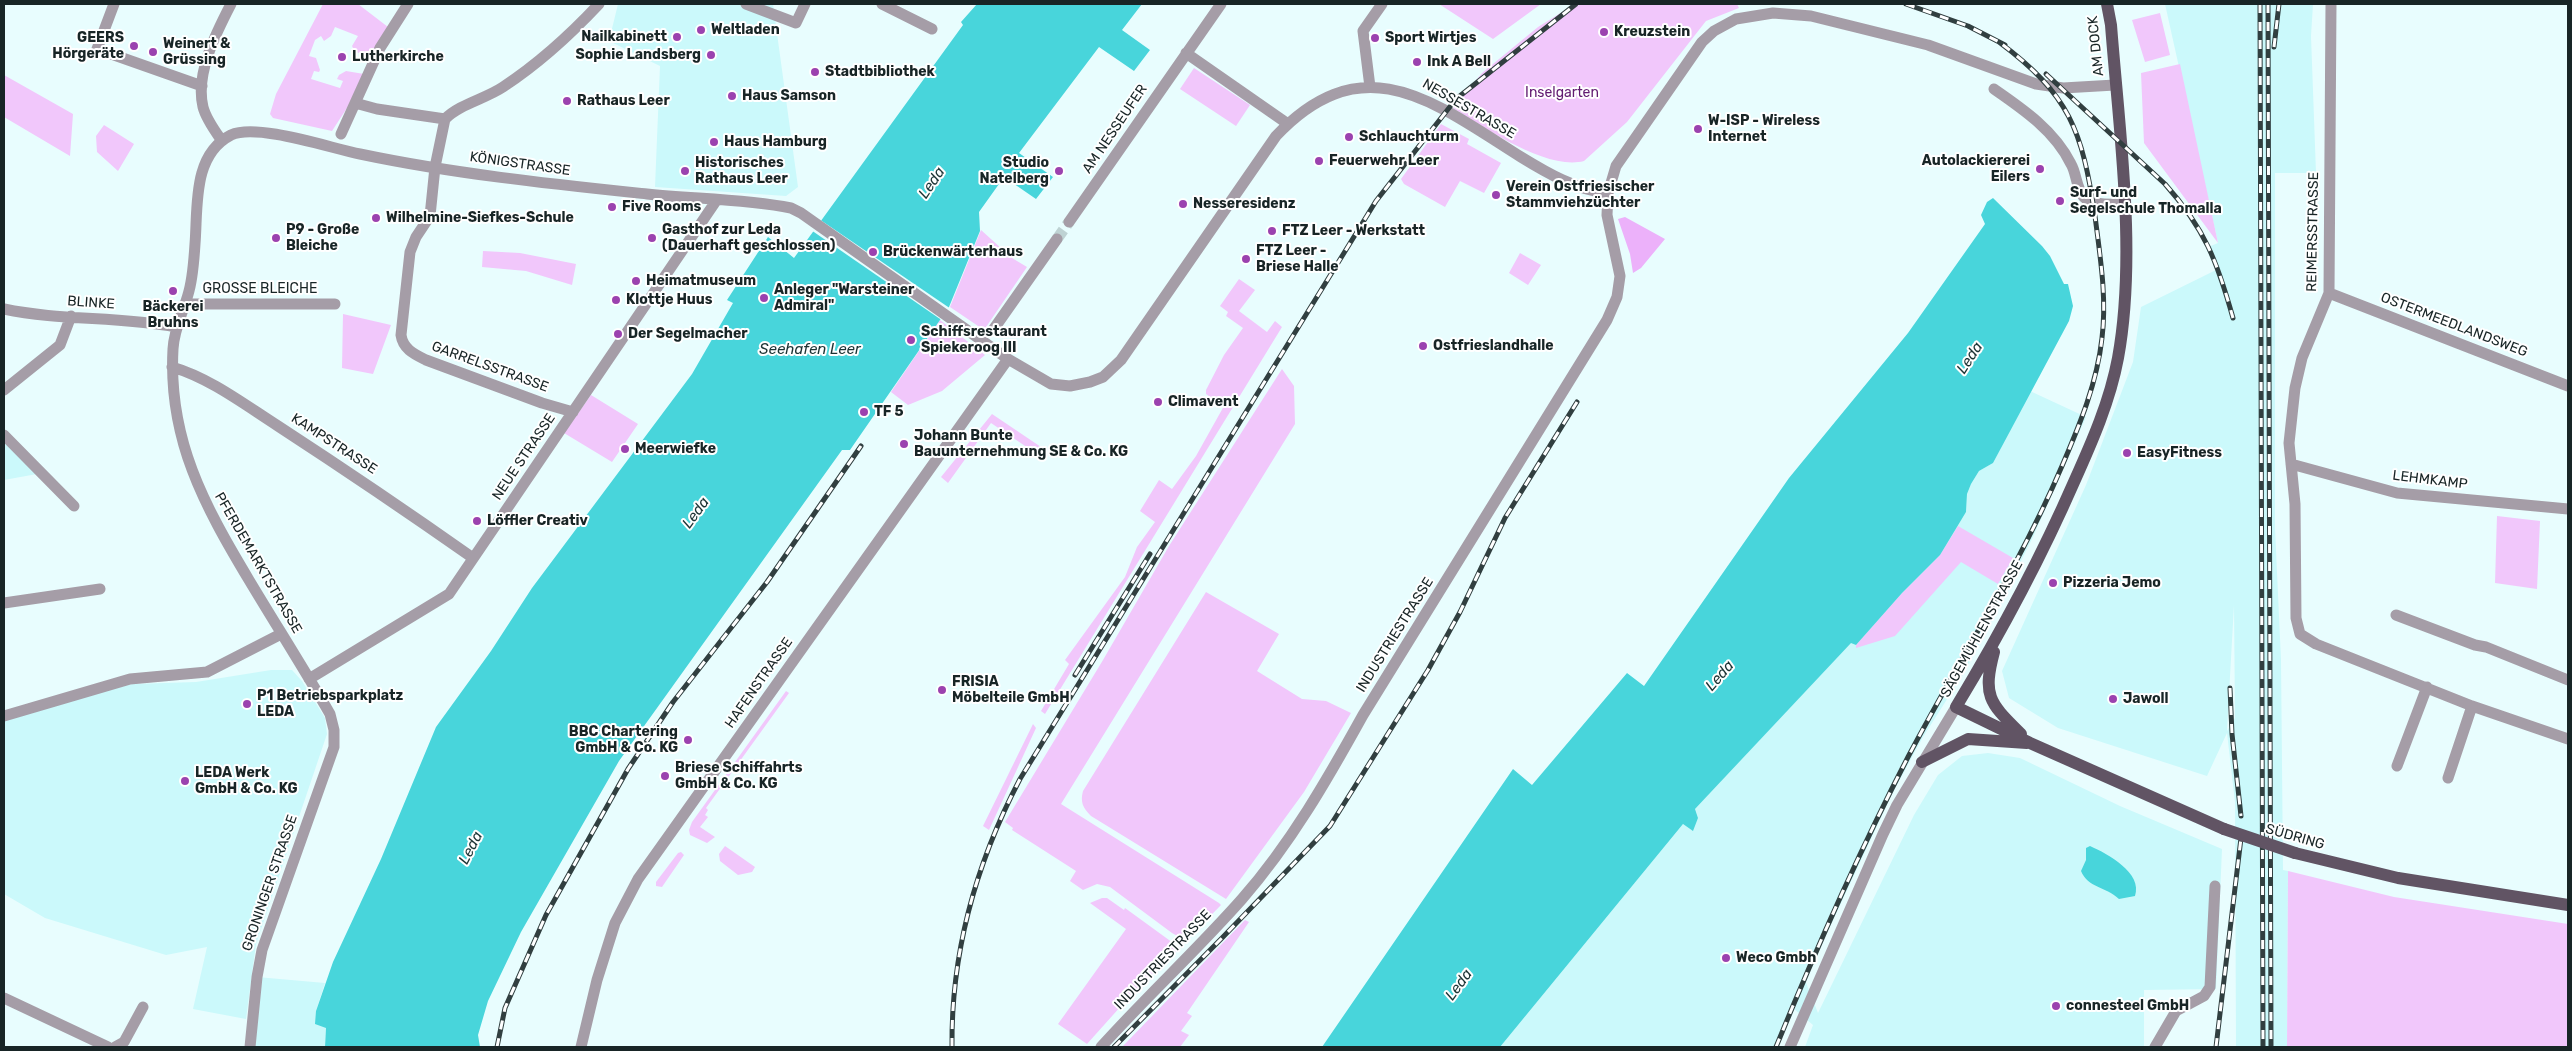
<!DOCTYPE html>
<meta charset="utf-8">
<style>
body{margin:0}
#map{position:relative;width:2572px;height:1051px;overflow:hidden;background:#e8fdfe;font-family:Rubik,sans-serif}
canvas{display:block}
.frame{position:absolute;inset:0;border:5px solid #182526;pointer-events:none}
</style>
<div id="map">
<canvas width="2572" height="1051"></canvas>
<div class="frame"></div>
</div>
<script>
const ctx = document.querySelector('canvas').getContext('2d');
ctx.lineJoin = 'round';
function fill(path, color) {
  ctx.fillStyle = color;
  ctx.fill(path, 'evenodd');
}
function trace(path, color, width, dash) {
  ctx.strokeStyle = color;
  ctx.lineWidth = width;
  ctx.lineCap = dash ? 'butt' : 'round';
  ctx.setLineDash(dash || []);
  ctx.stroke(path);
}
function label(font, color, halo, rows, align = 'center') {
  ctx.font = font + ' Rubik,sans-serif';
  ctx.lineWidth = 4;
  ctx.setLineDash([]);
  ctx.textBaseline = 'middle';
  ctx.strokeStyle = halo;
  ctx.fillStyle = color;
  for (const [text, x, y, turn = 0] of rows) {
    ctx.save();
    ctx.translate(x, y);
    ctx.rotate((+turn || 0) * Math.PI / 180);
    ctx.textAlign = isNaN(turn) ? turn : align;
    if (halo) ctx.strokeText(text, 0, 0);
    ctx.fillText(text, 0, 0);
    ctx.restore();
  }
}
fill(new Path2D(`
 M 618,4 L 773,4 L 798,187 L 786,196 L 655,187 L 660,66 L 609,41 Z
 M 2165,4 L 2313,4 L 2311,36 L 2316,173 L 2275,173 L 2275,528 L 2281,660 L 2283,870 L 2288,871 L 2287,1047 L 2236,1047 L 2235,802 L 2227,733 L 2207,776 L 2058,728 L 2009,698 L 2002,671 L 2086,485 L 2133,362 L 2141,307 L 2216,270 L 2206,248 L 2218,243 ZM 2234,605 L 2235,718 L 2227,731 L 2227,730 Z
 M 2030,391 L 2086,417 L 2033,537 L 1991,621 L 1965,671 L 1923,737 L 1891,796 L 1805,980 L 1818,1013 L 1914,815 L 1938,775 L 1962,756 L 1988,753 L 2020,758 L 2120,806 L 2222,849 L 2216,989 L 2144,990 L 2144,1047 L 1805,1047 L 1813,1025 L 1794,1009 L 1777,1047 L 1500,1047 L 1683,824 L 1692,830 L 1698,818 L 1695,809 L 1851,642 L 1856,645 L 1961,519 L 1966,512 L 1967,494 L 1971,484 L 1979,471 L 1993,463 Z
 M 4,440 L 37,474 L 4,480 Z
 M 271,670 L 292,670 L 302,681 L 325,718 L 327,734 L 256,944 L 246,1019 L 193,1009 L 207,947 L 166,955 L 45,918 L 4,894 L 4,718 L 132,684 L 196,682 Z
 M 257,977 L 325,983 L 316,1011 L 326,1028 L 325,1047 L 250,1047 Z`), '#cbf9fb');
fill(new Path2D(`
 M 323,4 L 358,4 L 388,27 L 360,88 L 332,131 L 273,118 L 270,114 L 276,94 ZM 335,27 L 358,36 L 352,46 L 355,52 L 372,56 L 364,74 L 346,71 L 339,75 L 337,79 L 343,81 L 340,88 L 311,79 L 314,71 L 319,72 L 320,70 L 316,58 L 309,56 L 315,40 L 321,36 L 324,41 L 331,36 Z
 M 1439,4 L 1541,4 L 1493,39 Z
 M 1575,4 L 1737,4 L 1739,8 L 1706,21 L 1627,122 L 1584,161 C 1547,171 1483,127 1453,108 L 1482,73 L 1538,27 Z
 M 2160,13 L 2170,55 L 2145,62 L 2132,20 Z
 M 2180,64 L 2218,243 L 2144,143 L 2141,73 Z
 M 1194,68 L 1250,105 L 1236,126 L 1180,89 Z
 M 4,75 L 73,114 L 70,156 L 4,117 Z
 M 1441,124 L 1469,139 L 1467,144 L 1501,163 L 1484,193 L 1460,181 L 1445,207 L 1404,184 L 1401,179 Z
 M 104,125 L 134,144 L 118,171 L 97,152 L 96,136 Z
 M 981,230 L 1012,258 L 1027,267 L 984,330 L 950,307 Z
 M 483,251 L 520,253 L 576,264 L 572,285 L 526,271 L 482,267 Z
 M 1520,253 L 1541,265 L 1528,285 L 1509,273 Z
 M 1239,279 L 1255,290 L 1239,311 L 1267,332 L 1275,321 L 1282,327 L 1045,714 L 1041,711 L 1069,664 L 1065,660 L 1125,577 L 1137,547 L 1155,522 L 1140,511 L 1159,480 L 1172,489 L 1196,456 L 1224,406 L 1206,394 L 1206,390 L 1224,355 L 1243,328 L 1226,316 L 1228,312 L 1220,306 Z
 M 343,314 L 391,325 L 373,374 L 342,368 Z
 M 940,320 L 985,355 L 942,391 L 908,405 L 891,392 Z
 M 1282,369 L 1294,386 L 1295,424 L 1061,804 L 1219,903 L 1221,905 L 1186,941 L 1172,933 L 1110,887 L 1097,884 L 1083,890 L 1070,881 L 1076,871 L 1012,830 L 1013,828 L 1005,822 L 1103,660 L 1169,546 Z
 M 591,395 L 638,424 L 612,462 L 564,433 Z
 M 992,414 L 1041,447 L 1037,454 L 991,423 L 948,483 L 941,477 Z
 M 2497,516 L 2540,521 L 2537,589 L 2495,583 Z
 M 1958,526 L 2013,558 L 1998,584 L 1961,562 L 1895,636 L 1856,648 L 1856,645 L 1902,593 L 1940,555 Z
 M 1206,592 L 1279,634 L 1257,671 L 1302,699 L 1326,701 L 1351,713 L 1304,792 L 1226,899 L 1091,816 C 1083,808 1080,802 1083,791 Z
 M 786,691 L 789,693 L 706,808 L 708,810 L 705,815 L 708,817 L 700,827 L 715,837 L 707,843 L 690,835 L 689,830 L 692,822 Z
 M 1033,724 L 1036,728 L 989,830 L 983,826 Z
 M 725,846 L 755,867 L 752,872 L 738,875 L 720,861 L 719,854 Z
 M 681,852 L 684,855 L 662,887 L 656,886 L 656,882 L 678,853 Z
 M 2288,871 L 2394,897 L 2568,924 L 2568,1047 L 2287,1047 Z
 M 1102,898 L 1107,898 L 1124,910 L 1125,908 L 1180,948 L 1130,996 L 1087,1044 L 1058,1024 L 1126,929 L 1090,903 Z
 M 1245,920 L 1249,922 L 1187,1013 L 1192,1016 L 1181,1031 L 1189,1035 L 1180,1047 L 1122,1047 Z`), '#f1c7fb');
fill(new Path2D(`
 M 1625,217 L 1665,239 L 1641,268 L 1633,273 L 1630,254 L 1618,219 Z`), '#ecb1fa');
fill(new Path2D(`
 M 977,4 L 1142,4 L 1122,30 L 1150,50 L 1134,71 L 1099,47 L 1019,153 L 1053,177 L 1036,199 L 1004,177 L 979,212 L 980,231 L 949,307 L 850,450 L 842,450 L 619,761 L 521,932 L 488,1001 L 478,1035 L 480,1047 L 325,1047 L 326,1028 L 315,1024 L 316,1011 L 333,962 L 381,859 L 436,727 L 491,651 L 532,588 L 692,374 L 733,303 L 727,300 L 768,237 L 794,258 L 963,25 L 961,22 Z
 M 1993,198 L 2042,246 L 2050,256 L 2064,284 L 2068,284 L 2073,306 L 2069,321 L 1993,463 L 1979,471 L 1971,484 L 1967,494 L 1966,512 L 1940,555 L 1902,593 L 1856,645 L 1851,643 L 1695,809 L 1698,818 L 1693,831 L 1683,824 L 1500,1047 L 1322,1047 L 1513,769 L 1532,785 L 1627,673 L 1644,686 L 1789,478 L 1908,333 L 1985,224 L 1981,215 L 1987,202 Z
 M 2090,846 C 2108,854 2143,873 2135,896 L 2119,899 C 2105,886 2088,888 2081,871 L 2086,860 L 2086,848 Z`), '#48d5db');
fill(new Path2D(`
 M 819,219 L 951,309 L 943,321 L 811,230 Z`), '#e8fdfe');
trace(new Path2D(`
 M 1057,239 L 1069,222`), '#bed2d3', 11, [11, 5.5]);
trace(new Path2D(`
 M 114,4 L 97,49 L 202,86
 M 746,4 L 796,23 L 805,4
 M 882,4 L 932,29
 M 2331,4 L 2329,293 L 2302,358 L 2295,388 L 2289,443 L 2295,504 L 2296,618 L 2300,634 L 2316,644 L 2472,706 L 2568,739
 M 1186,53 L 1288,124
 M 1370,87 L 1363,31 L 1382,4
 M 1994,89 C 2023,109 2055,131 2071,164 C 2077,174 2076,191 2086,199 C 2095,206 2113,204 2124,204
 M 355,103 L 377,109 L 445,119
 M 341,134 L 380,48 L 408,4
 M 222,141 C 215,131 206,119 203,107 C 195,74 216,33 231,4
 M 1069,222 L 1221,4
 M 2329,293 L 2568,386
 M 185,304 L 335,304
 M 4,309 C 60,321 119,316 176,327
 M 993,330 L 1057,239
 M 172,367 C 210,378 245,405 278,426 C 344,469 409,513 473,558
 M 4,390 L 60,345 L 71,316
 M 573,412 L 542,403 L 426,360 C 414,354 403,349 401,335 L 410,252 L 416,237 L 430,216 L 435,167 L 445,119 C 460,104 485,99 503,87 C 538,64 570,35 599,4
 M 4,435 L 74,506
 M 2291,464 L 2397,493 L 2568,509
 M 4,603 L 100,589
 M 2396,615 L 2475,645 L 2486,647 L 2568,680
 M 309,679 L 449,594 L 716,201
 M 4,716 L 130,679 L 207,672 L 281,634
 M 2397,766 L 2427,687
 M 2448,778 L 2472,706
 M 4,998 L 108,1047
 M 115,1047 L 124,1042 L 143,1007
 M 250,1047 L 257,977 L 262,950 L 334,747 L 334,730 L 330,714 C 304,669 276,625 249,580 C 204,505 168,439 173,349 C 174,328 184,311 189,291 C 193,276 194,260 195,244 C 198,207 192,155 231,135 C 257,123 330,148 360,154 C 455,174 552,184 647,194 C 695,199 745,199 791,208 L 801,213 L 1008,359 L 1051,384 L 1070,386 L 1090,382 L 1103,377 L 1121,360 L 1276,136 C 1364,43 1435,103 1521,157 C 1547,173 1576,190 1608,193
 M 581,1047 L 597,980 L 615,923 L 638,879 L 1008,359
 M 1101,1047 C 1147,996 1197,950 1242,899 C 1291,843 1327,780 1363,715 L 1607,320 L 1617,297 L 1620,276 L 1607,215 L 1608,193 L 1616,166 L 1702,42 L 1714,31 L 1736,19 L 1773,13 L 1811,16 L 1928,45 L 2036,84 L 2063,88 L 2115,85
 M 1790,1047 L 1883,834 L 1897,805 L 1956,707
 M 2155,1047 L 2176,1011 L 2204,996 L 2210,987 L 2215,886`), '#a59da7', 11);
trace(new Path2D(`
 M 2107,4 L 2111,25 C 2119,130 2137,254 2118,358 C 2110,401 2092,442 2074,482 C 2040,560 2000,634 1956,707 L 2030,743 L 2224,829
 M 1994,652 C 1982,697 1990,703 2021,734
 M 1922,762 L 1968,739 L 2027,743
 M 2295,853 L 2398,878 L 2568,905`), '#615464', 12);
const rail = new Path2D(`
 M 1906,4 L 1968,26 L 2005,45
 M 2260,4 L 2263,1047
 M 2268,4 L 2271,1047
 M 2274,47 L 2279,4
 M 2046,74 L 2165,184 C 2205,229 2217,261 2233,318
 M 1075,675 L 1150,554
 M 2230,688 L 2232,734 L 2241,816
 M 497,1047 L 505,1008 L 546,915 L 628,769 L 673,702 L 767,582 L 861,446
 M 952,1047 C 951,952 976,863 1020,779 L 1376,201 L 1456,99 L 1576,4
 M 1114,1047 L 1222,938 L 1330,826 L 1428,670 L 1460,612 L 1505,518 L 1577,402
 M 1776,1047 C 1816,949 1859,852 1908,757 C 1959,660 2019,567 2062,466 C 2080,424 2097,383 2102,338 C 2107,297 2100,256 2095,216 C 2082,130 2070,95 1999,42
 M 2216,1047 L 2241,838`);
trace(rail, '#313f40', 5);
trace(rail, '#fff', 3, [9]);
trace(new Path2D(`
 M 2224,829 L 2295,853`), '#615464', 12);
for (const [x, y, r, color] of [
 [701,30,5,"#9b42af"],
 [1604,32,5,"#9b42af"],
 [677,37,5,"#9b42af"],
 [1375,38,5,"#9b42af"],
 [134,46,5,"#9b42af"],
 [153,52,5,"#9b42af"],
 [711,55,5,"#9b42af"],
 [342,57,5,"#9b42af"],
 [1417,62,5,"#9b42af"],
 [815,72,5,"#9b42af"],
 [732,96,5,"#9b42af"],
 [567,101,5,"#9b42af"],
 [1698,129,5,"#9b42af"],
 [1349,137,5,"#9b42af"],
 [714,142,5,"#9b42af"],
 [1319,161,5,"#9b42af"],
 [2040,169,5,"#9b42af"],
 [685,171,5,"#9b42af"],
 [1059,171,5,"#9b42af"],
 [1496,195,5,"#9b42af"],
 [2060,201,5,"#9b42af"],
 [1183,204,5,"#9b42af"],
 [612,207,5,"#9b42af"],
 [376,218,5,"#9b42af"],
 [1272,231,5,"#9b42af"],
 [276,238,5,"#9b42af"],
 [652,238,5,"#9b42af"],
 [873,252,5,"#9b42af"],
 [1246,259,5,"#9b42af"],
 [636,281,5,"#9b42af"],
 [173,291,5,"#9b42af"],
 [764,298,5,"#9b42af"],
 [616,300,5,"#9b42af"],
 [618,334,5,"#9b42af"],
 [911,340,5,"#9b42af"],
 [1423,346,5,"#9b42af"],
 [1158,402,5,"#9b42af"],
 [864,412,5,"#9b42af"],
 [904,444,5,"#9b42af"],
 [625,449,5,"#9b42af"],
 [2127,453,5,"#9b42af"],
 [477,521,5,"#9b42af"],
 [2053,583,5,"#9b42af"],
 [942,690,5,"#9b42af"],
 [2113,699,5,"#9b42af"],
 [247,704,5,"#9b42af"],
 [688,740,5,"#9b42af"],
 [665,776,5,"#9b42af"],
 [185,781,5,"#9b42af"],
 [1726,958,5,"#9b42af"],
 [2056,1006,5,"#9b42af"]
]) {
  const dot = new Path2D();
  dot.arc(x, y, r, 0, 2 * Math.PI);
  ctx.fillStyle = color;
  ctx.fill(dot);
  trace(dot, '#fff', 2);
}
label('bold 14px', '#182526', '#fff', [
 ["Weltladen",711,30],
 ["Kreuzstein",1614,32],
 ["Nailkabinett",667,37,"right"],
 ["GEERS",124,38,"right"],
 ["Hörgeräte",124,54,"right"],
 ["Sport Wirtjes",1385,38],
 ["Weinert &",163,44],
 ["Grüssing",163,60],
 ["Sophie Landsberg",701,55,"right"],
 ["Lutherkirche",352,57],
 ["Ink A Bell",1427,62],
 ["Stadtbibliothek",825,72],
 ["Haus Samson",742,96],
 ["Rathaus Leer",577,101],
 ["W-ISP - Wireless",1708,121],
 ["Internet",1708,137],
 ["Schlauchturm",1359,137],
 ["Haus Hamburg",724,142],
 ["Feuerwehr Leer",1329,161],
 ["Autolackiererei",2030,161,"right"],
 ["Eilers",2030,177,"right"],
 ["Historisches",695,163],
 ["Rathaus Leer",695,179],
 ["Studio",1049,163,"right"],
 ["Natelberg",1049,179,"right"],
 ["Verein Ostfriesischer",1506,187],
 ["Stammviehzüchter",1506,203],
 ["Surf- und",2070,193],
 ["Segelschule Thomalla",2070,209],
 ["Nesseresidenz",1193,204],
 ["Five Rooms",622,207],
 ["Wilhelmine-Siefkes-Schule",386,218],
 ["P9 - Große",286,230],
 ["Bleiche",286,246],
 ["Gasthof zur Leda",662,230],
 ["(Dauerhaft geschlossen)",662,246],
 ["FTZ Leer - Werkstatt",1282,231],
 ["FTZ Leer -",1256,251],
 ["Briese Halle",1256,267],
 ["Brückenwärterhaus",883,252],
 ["Heimatmuseum",646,281],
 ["Anleger \"Warsteiner",774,290],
 ["Admiral\"",774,306],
 ["Klottje Huus",626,300],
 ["Bäckerei",173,307,"center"],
 ["Bruhns",173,323,"center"],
 ["Schiffsrestaurant",921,332],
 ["Spiekeroog III",921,348],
 ["Der Segelmacher",628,334],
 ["Ostfrieslandhalle",1433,346],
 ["Climavent",1168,402],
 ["TF 5",874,412],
 ["Johann Bunte",914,436],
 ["Bauunternehmung SE & Co. KG",914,452],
 ["Meerwiefke",635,449],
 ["EasyFitness",2137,453],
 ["Löffler Creativ",487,521],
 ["Pizzeria Jemo",2063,583],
 ["FRISIA",952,682],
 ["Möbelteile GmbH",952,698],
 ["P1 Betriebsparkplatz",257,696],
 ["LEDA",257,712],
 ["Jawoll",2123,699],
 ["BBC Chartering",678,732,"right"],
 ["GmbH & Co. KG",678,748,"right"],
 ["Briese Schiffahrts",675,768],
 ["GmbH & Co. KG",675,784],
 ["LEDA Werk",195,773],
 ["GmbH & Co. KG",195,789],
 ["Weco Gmbh",1736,958],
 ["connesteel GmbH",2066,1006]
], 'left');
label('14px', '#182526', '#fff', [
 ["AM DOCK",2096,46,-96],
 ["NESSESTRASSE",1469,109,30],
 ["AM NESSEUFER",1115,129,-56],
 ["KÖNIGSTRASSE",520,164,8],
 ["REIMERSSTRASSE",2313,232,-89],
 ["GROSSE BLEICHE",260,289],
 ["BLINKE",91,303,4],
 ["OSTERMEEDLANDSWEG",2454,325,21],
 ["GARRELSSTRASSE",490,367,20],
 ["KAMPSTRASSE",334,444,33],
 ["NEUE STRASSE",524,457,-56],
 ["LEHMKAMP",2430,480,7],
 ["PFERDEMARKTSTRASSE",258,563,60],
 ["SÄGEMÜHLENSTRASSE",1982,629,-61],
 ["INDUSTRIESTRASSE",1395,635,-58],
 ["HAFENSTRASSE",759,683,-55],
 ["SÜDRING",2295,837,16],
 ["GRONINGER STRASSE",270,883,-71],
 ["INDUSTRIESTRASSE",1163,960,-46]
]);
label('14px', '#621c71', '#fff', [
 ["Inselgarten",1562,93]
]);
label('italic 15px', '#1c3334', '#fff', [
 ["Leda",932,183,-56],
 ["Seehafen Leer",810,350],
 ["Leda",1970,358,-57],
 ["Leda",696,513,-54],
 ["Leda",1720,676,-49],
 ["Leda",471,848,-63],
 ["Leda",1459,985,-54]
]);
</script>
